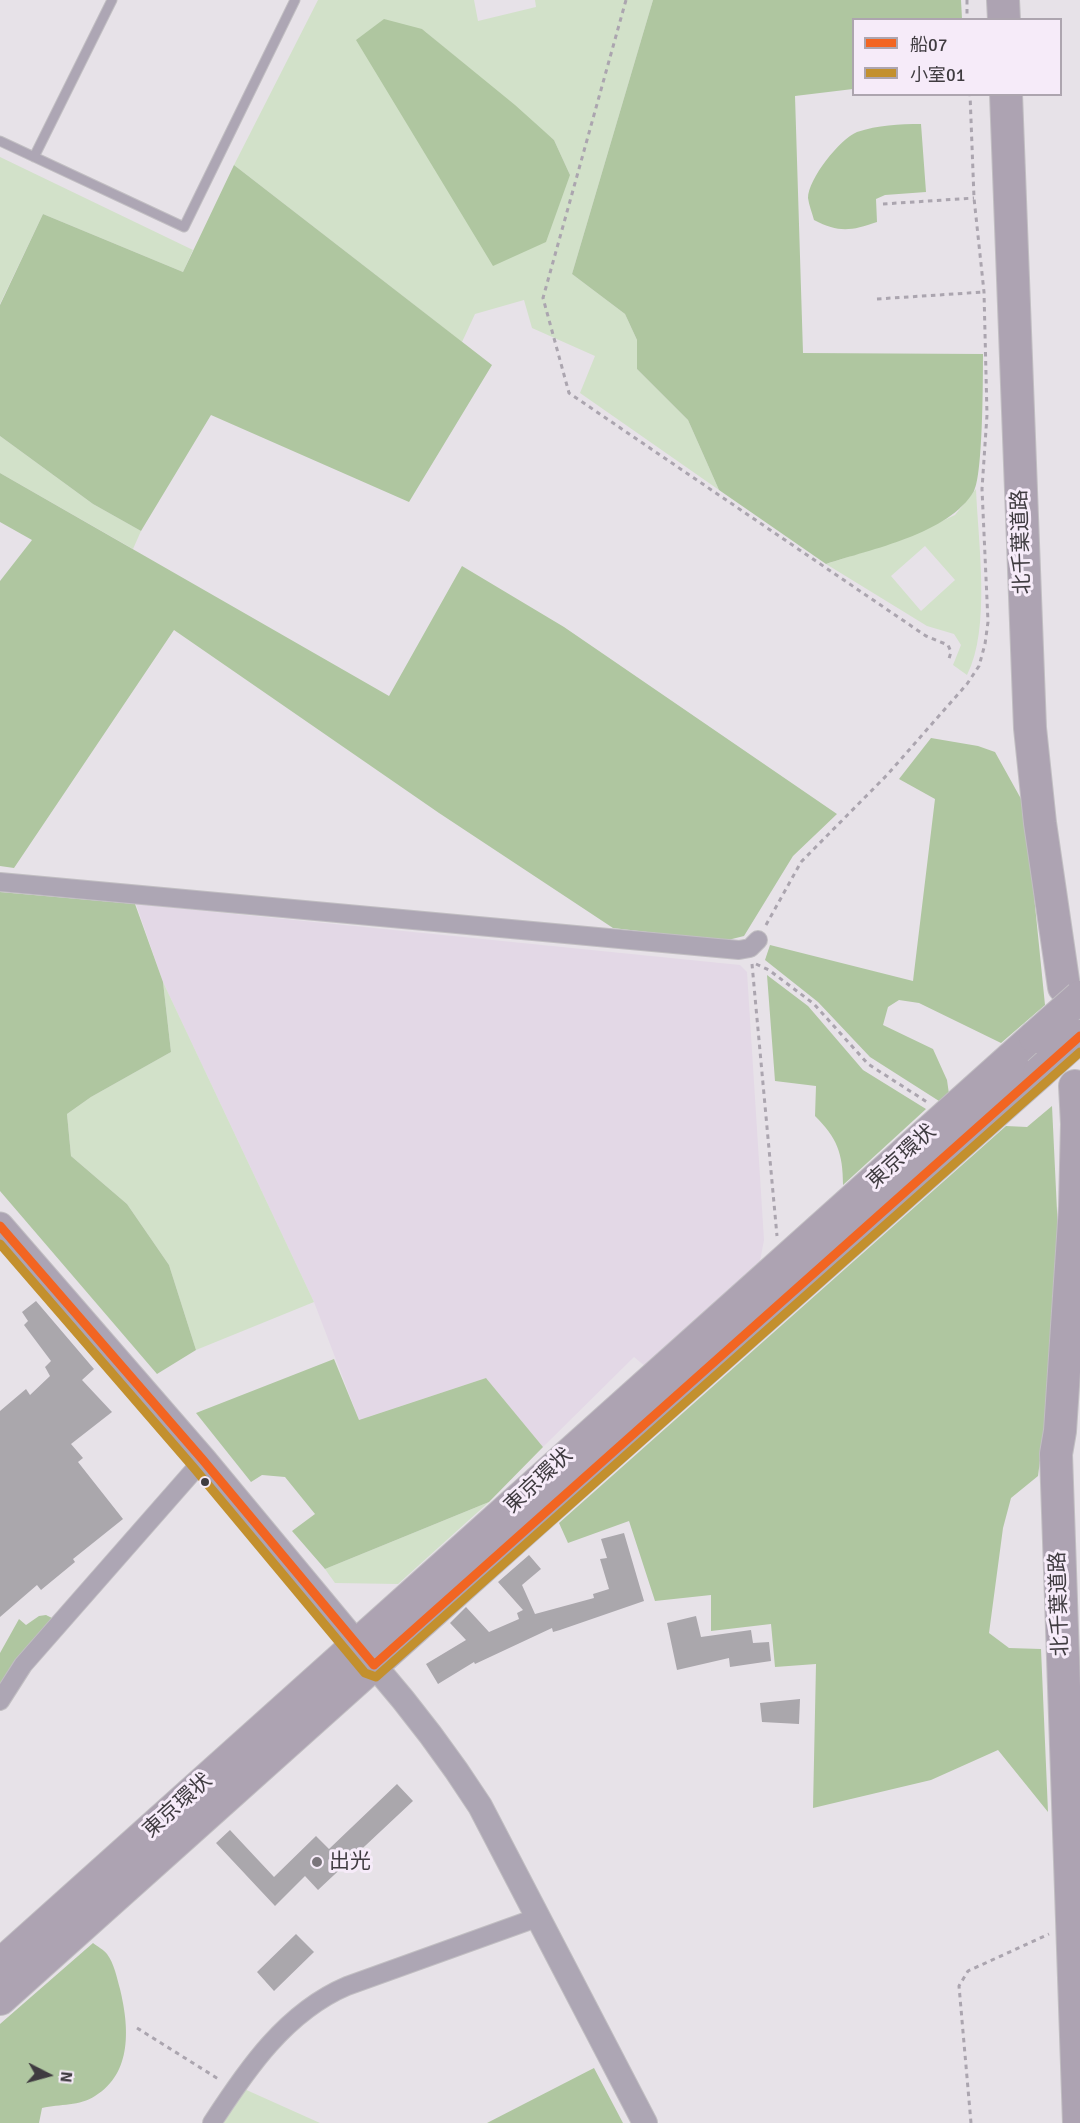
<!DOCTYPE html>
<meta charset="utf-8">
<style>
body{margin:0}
#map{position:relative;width:1080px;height:2123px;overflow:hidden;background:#e7e2e8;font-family:Signika,"Noto Sans JP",sans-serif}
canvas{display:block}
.legend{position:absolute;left:852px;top:18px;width:210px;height:78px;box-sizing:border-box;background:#f6ebf9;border:2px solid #ada5af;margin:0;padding:8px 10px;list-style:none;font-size:18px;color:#3f3b40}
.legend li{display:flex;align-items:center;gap:12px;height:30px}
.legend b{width:30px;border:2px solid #ada5af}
.north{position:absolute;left:18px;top:2045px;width:60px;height:60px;-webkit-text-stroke:4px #f6ebf9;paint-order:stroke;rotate:96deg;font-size:16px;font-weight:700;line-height:24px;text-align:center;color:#3f3b40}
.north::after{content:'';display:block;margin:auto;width:21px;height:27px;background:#3f3b40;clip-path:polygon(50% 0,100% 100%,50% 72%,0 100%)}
</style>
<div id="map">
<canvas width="1080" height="2123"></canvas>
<ul class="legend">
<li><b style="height:8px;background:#f26522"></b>船07</li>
<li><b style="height:8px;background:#c3902e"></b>小室01</li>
</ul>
<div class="north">N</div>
</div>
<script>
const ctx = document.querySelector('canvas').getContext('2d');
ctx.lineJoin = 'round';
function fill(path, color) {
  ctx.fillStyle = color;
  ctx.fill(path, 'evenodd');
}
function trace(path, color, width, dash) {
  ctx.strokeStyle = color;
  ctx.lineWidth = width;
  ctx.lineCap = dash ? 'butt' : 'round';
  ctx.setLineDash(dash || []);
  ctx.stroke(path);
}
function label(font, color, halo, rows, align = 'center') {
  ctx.font = font + ' Signika,"Noto Sans JP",sans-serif';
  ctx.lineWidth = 6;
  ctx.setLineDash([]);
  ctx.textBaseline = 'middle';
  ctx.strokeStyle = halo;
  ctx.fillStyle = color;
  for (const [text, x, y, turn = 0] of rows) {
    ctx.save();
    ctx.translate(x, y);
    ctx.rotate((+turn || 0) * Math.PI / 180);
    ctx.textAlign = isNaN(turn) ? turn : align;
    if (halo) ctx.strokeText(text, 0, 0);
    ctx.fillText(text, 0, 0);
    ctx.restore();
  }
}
fill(new Path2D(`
 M 136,904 L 740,965 L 747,972 L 764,1240 L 760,1261 L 646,1367 L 634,1357 L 543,1447 L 486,1378 L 359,1420 L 314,1302 L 163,982 Z`), '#e3d8e6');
fill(new Path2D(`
 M 318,0 L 474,0 L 478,21 L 536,7 L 535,0 L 653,0 L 572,274 L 625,314 L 637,340 L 637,369 L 688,420 L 719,490 L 580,393 L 595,356 L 532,328 L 524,300 L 475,314 L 462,342 L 234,165 ZM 422,29 L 554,140 L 570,175 Z
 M 0,157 L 193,250 L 183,272 L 43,214 L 0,304 Z
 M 0,436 L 93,504 L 141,531 L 133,549 L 0,473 Z
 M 976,489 C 978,542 991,628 967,675 L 953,665 L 961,645 L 954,634 L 927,626 L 826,564 L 904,539 L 955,515 ZM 925,546 L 955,580 L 921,611 L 891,576 Z
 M 163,982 L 314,1302 L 196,1350 L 169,1265 L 127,1204 L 71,1156 L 67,1114 L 91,1097 L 171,1052 Z
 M 489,1502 L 398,1584 L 335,1583 L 325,1569 Z
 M 242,2088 L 320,2123 L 221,2123 Z`), '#d2e1c9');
fill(new Path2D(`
 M 653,0 L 961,0 L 962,19 L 854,20 L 853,89 L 795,96 L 803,353 L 983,354 C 983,378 983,475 974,491 C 949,534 871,549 826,564 L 719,490 L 688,420 L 637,369 L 637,340 L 625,314 L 572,274 Z
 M 384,19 L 422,29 L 515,105 L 554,140 L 570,175 L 546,242 L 493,266 L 356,40 Z
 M 921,124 L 926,192 L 885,195 L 876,199 L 877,222 C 851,231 839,233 814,220 C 812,213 809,205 808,198 C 808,179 840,139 857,132 C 878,125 899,124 921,124 Z
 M 234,165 L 492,365 L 409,502 L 211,415 L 141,531 L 93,504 L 0,436 L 0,305 L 43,214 L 183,272 Z
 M 0,473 L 389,696 L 462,566 L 564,627 L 837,814 L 793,856 L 744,936 L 724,941 L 613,928 L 439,813 L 174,630 L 14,868 L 0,866 L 0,581 L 32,540 L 0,522 Z
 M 931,738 L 978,746 L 995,752 L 1025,806 L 1045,1005 L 1001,1043 L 919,1003 L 899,1000 L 888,1007 L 883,1025 L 933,1049 L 947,1080 L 949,1094 L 939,1101 L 870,1057 L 818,1002 L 765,960 L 770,945 L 913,981 L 935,799 L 899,779 Z
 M 0,892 L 135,904 L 163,982 L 171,1052 L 91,1097 L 67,1114 L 71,1156 L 127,1204 L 169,1265 L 196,1350 L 157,1374 L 0,1191 Z
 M 767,975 L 808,1006 L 863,1070 L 926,1109 L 843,1185 C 843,1153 837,1138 815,1116 L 816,1086 L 775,1081 Z
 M 1052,1106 L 1061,1295 L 1038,1476 L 1011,1498 L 1003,1528 L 989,1633 L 1009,1648 L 1041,1649 L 1048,1812 L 998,1750 L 931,1780 L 813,1808 L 816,1664 L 775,1667 L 771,1624 L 711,1631 L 711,1595 L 655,1601 L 629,1521 L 568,1543 L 559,1523 L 1006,1126 L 1027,1127 Z
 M 334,1359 L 359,1420 L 486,1378 L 543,1447 L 489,1502 L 325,1569 L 292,1531 L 315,1514 L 285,1477 L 262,1475 L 251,1482 L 196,1413 Z
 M 46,1615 L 56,1620 L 0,1692 L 0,1653 L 19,1619 L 26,1625 L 39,1616 Z
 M 93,1943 C 97,1946 104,1950 107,1954 C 114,1963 117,1978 120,1989 C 129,2026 133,2073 95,2096 C 80,2106 60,2104 42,2108 L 39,2123 L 0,2123 L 0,2024 Z
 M 594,2068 L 623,2123 L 487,2123 Z`), '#afc6a0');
fill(new Path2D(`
 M 36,1301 L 94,1369 L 82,1380 L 112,1412 L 71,1444 L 83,1458 L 78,1462 L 123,1519 L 73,1559 L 75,1562 L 41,1590 L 37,1585 L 0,1617 L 0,1411 L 26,1389 L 30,1395 L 50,1376 L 45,1367 L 51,1361 L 24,1325 L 28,1321 L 22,1312 Z
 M 624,1533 L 644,1601 L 560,1630 L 553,1632 L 552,1628 L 475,1664 L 474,1662 L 438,1684 L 426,1664 L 466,1640 L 450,1623 L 466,1607 L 489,1632 L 519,1619 L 517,1613 L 523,1610 L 498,1582 L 529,1555 L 541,1569 L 522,1585 L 535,1614 L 594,1598 L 593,1594 L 609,1589 L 600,1559 L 607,1558 L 601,1539 Z
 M 696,1616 L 701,1637 L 751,1630 L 753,1643 L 769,1642 L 771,1661 L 730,1667 L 729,1658 L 677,1670 L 667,1623 Z
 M 800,1699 L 799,1724 L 762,1722 L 760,1703 Z
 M 397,1784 L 413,1801 L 318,1890 L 305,1876 L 275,1906 L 216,1843 L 230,1830 L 274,1877 L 316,1836 L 329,1849 Z
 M 296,1934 L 314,1952 L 274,1991 L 257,1972 Z`), '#aaa7ac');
const service = new Path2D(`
 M 0,141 L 184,227 L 295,0
 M 34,157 L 112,0`);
const minor = new Path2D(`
 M 0,882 L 739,950 L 750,948 L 758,940
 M 0,1701 L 23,1665 L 203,1460
 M 212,2123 C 247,2069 286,2012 347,1986 L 539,1917`);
const tertiary = new Path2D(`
 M 374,1665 C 413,1710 448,1756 480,1806 L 645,2123`);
const secondary = new Path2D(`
 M 0,1226 L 203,1460 L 369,1660`);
const trunk = new Path2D(`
 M 1003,0 L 1004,20
 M 1006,94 L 1030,728 L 1040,823 L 1064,987
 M 1075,1086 L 1077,1124 L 1075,1207 L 1060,1431 L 1056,1454 L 1079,2123
 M 0,1965 L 1035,1037
 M 0,1999 L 585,1475 L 1039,1073`);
trace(service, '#c1bec2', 11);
trace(minor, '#c1bec2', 20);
trace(tertiary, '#c1bec2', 26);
trace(secondary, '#c1bec2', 29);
trace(trunk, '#c1bec2', 34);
trace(new Path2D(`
 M 626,0 L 543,298 L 569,393 L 926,636 L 948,645 L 951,652 L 948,662
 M 967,0 L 967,20
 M 883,204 L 974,198
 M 877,299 L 984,292
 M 766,925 L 801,862 L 887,775 L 967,684 L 979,666 L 985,644 L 988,622 L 982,489 L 987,415 L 984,292 L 974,198 L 970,94
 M 752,964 L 777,1236
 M 756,964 L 769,970 L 814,1004 L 868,1064 L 927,1102
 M 137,2028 L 220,2080
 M 971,2123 L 959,1986 L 968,1971 L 1049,1934`), '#aba5af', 3, [4.5, 4.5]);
trace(service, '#ada6b4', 9);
trace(minor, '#ada6b4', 18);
trace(tertiary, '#ada6b4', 24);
trace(secondary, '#aca4b3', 27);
trace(trunk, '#ada3b2', 32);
const trunkBridge = new Path2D(`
 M 1035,1037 L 1080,997
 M 1039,1073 L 1080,1036`);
trace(trunkBridge, '#c1bec2', 34, []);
trace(trunkBridge, '#ada3b2', 32);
trace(new Path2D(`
 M 0,1226 L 203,1460 L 374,1665 L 1080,1036`), '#f26522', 9);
trace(new Path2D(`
 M 0,1244 L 194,1468 L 365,1673 L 376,1677 L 1080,1052`), '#c3902e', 9);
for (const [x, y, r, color] of [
 [205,1482,5,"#3f3b40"],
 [317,1862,6,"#7a757b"]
]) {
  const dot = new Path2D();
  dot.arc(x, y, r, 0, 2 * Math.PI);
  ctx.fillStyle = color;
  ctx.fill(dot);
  trace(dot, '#f6ebf9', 2);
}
label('21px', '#3f3b40', '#f6ebf9', [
 ["北千葉道路",1022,542,-92],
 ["東京環状",902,1157,-42],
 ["東京環状",539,1481,-43],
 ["北千葉道路",1060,1604,-92],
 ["東京環状",178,1806,-42]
]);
label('21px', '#3f3b40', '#f6ebf9', [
 ["出光",329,1862]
], 'left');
</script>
